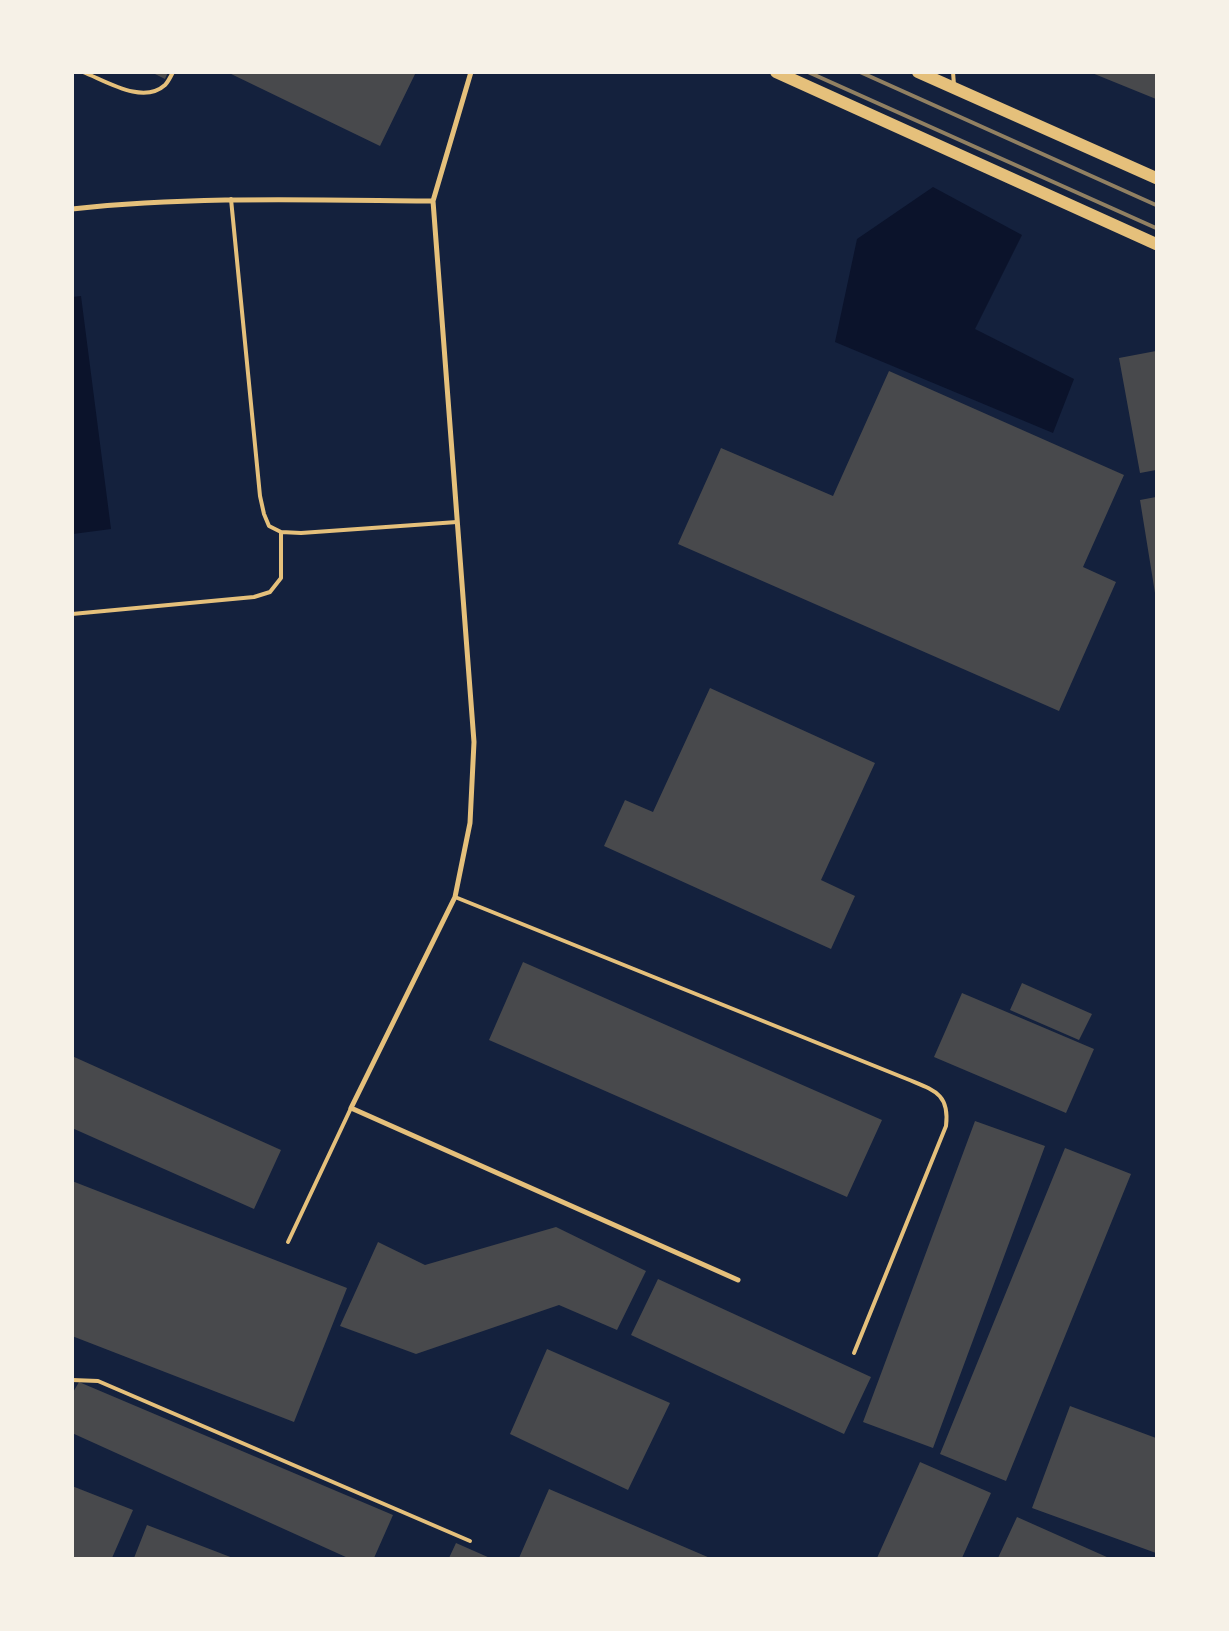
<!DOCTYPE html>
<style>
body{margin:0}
#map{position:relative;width:1229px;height:1631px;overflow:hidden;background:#14213d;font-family:Manrope,sans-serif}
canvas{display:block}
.frame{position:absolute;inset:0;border:74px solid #f6f1e7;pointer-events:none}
</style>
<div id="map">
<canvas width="1229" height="1631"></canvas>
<div class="frame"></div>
</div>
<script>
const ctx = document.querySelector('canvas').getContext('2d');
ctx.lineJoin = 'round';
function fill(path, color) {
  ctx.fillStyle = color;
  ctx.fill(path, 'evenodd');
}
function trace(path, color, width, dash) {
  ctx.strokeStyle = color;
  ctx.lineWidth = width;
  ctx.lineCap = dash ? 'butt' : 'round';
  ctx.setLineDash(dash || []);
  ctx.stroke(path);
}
fill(new Path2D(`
 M 933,187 L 1022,235 L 975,329 L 1074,379 L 1053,433 L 835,342 L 857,239 Z
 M 81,296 L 111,529 L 73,534 L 72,297 Z`), '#0b132b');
fill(new Path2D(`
 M 151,72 L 168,72 L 165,79 Z
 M 227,72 L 416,72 L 380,146 Z
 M 1092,72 L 1156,72 L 1156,99 L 1092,73 Z
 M 1156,351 L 1156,470 L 1140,473 L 1119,358 Z
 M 889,371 L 1124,475 L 1083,567 L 1116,582 L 1059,711 L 678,544 L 721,448 L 833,496 Z
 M 1156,497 L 1156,593 L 1155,593 L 1140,500 Z
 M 710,688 L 875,763 L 821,880 L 855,896 L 831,949 L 604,846 L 625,800 L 653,812 Z
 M 523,962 L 882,1120 L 847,1197 L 489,1040 Z
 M 1022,983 L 1092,1014 L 1079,1040 L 1010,1010 Z
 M 962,993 L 1094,1049 L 1066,1113 L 934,1057 Z
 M 72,1056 L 281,1150 L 254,1209 L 72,1128 Z
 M 975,1121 L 1045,1146 L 933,1448 L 863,1422 Z
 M 1065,1148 L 1131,1174 L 1006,1481 L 940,1454 Z
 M 72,1181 L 347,1288 L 294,1422 L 72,1336 Z
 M 556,1227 L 646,1271 L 617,1330 L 559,1305 L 416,1354 L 340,1326 L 378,1242 L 425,1265 Z
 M 658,1279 L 871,1377 L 844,1434 L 631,1335 Z
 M 547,1349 L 670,1403 L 628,1490 L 510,1434 Z
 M 79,1382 L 393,1515 L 374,1558 L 348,1558 L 72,1433 L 72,1394 Z
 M 1070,1406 L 1156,1438 L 1156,1553 L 1032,1508 Z
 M 920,1462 L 991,1493 L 962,1558 L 877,1558 Z
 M 72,1486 L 133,1510 L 112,1558 L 72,1558 Z
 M 549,1489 L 710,1558 L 519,1558 Z
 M 1017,1517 L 1109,1558 L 998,1558 Z
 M 147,1525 L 233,1558 L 134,1558 Z
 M 456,1543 L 490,1558 L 449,1558 Z`), '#48494c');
trace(new Path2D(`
 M 83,72 C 106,81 143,105 165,85 C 168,82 171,76 173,72
 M 953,72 L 954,85
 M 231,199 L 260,496 L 264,514 L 269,526 L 281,532 L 301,533 L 457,522
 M 72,614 L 254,597 L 270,592 L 281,578 L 281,532
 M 455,897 L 907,1079 C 933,1090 950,1093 946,1126 L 854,1353
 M 288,1242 L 351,1108
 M 72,1380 L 98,1381 L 470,1541`), '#e5c07b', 4);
trace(new Path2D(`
 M 471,72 L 433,201 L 474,742 L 470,823 L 455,897 L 351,1108 L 738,1280
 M 72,209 C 193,196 312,200 433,201`), '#e5c07b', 5);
trace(new Path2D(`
 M 776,72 L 1156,244
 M 918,72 L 1156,178`), '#e5c07b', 12);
trace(new Path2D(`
 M 808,72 L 1156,228
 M 860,72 L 1156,205`), '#918062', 4);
</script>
